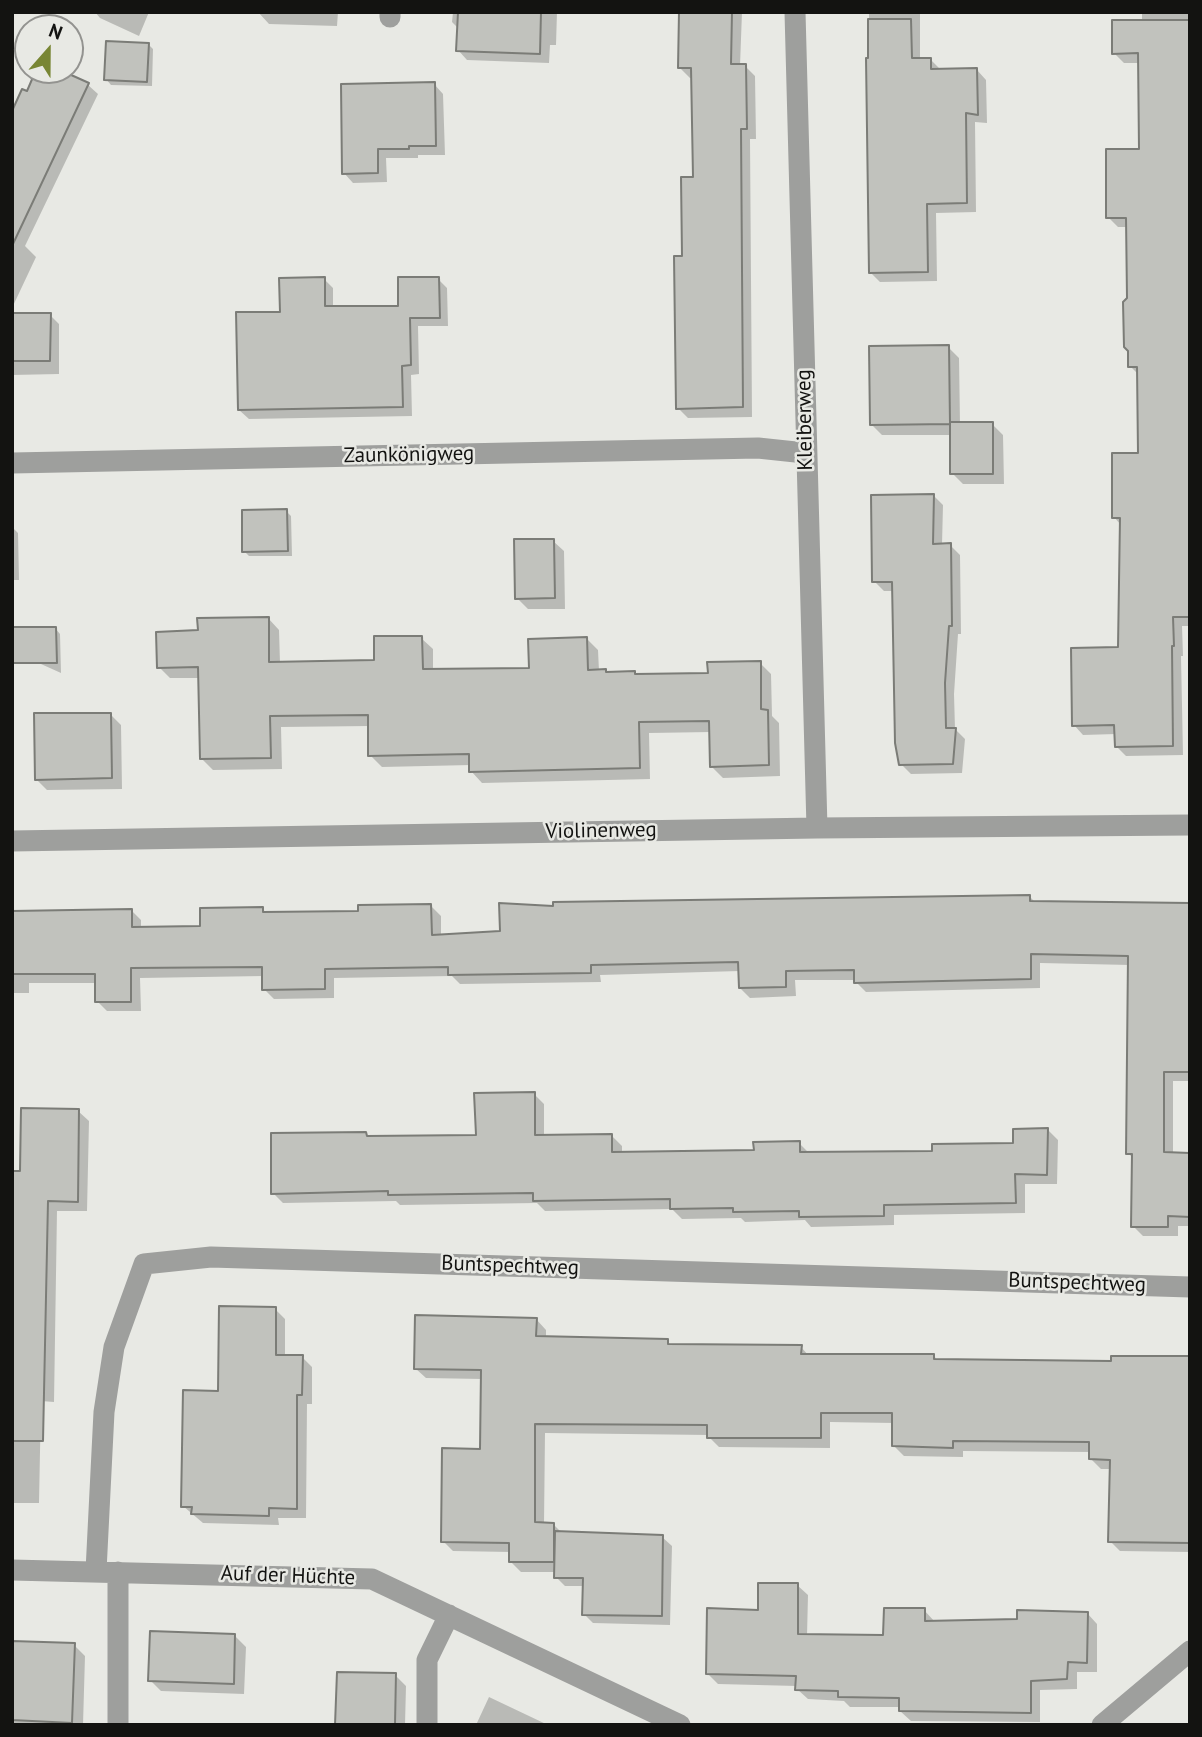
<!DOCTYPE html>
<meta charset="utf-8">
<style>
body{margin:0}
#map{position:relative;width:1202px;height:1737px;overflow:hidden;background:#e8e9e4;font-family:"PT Sans",sans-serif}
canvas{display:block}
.frame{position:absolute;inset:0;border:14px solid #131311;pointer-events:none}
.north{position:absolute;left:14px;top:14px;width:70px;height:70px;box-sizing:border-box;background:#e8e9e4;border:2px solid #939390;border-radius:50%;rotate:21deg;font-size:19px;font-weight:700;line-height:28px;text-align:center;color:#131311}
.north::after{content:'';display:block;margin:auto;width:24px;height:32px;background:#788634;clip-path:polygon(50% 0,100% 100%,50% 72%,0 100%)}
</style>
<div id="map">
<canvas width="1202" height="1737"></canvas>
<div class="frame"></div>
<div class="north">N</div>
</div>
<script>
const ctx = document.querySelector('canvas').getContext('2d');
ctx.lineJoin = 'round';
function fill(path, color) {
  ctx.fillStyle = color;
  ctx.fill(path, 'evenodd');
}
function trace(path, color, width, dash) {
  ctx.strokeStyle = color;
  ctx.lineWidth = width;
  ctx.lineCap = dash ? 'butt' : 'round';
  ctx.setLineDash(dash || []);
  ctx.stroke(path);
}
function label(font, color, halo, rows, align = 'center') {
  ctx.font = font + ' "PT Sans",sans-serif';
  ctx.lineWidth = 5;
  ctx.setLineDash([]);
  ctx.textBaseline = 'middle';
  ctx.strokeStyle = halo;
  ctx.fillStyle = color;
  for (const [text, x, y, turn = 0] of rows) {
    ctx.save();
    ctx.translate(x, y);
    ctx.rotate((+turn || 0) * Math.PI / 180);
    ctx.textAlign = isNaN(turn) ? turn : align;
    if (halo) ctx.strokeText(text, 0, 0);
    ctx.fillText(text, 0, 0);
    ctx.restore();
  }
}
fill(new Path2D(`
 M 95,12 L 149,12 L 139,36 L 100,18 Z
 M 258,12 L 338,12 L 337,26 L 269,24 Z
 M 453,12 L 557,12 L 556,45 L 550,45 L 549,63 L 467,60 L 458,50 L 459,29 L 452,22 Z
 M 681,12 L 742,12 L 740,66 L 745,66 L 755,76 L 756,139 L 750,139 L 752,417 L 688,418 L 678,408 L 695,178 L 693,78 L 690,78 L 680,68 Z
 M 869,12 L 920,12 L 920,60 L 930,59 L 940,69 L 977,70 L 986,80 L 987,123 L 975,122 L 976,212 L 936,213 L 937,281 L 880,282 L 870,272 Z
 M 1142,12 L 1190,12 L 1190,626 L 1182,626 L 1183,656 L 1181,656 L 1183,755 L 1126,756 L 1116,746 L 1116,734 L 1083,735 L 1074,725 L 1120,648 L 1121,525 L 1114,517 L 1140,454 L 1139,375 L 1130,366 L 1128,227 L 1118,227 L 1108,217 L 1141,151 L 1140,63 L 1124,63 L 1114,53 L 1142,22 Z
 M 148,44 L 153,49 L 152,86 L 111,85 L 106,79 Z
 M 38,70 L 56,70 L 88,85 L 98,94 L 25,246 L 36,257 L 12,308 L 12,115 L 27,93 Z
 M 434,84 L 443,94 L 445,155 L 418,155 L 418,158 L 386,158 L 387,182 L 353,183 L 344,173 Z
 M 324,279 L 333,288 L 333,307 L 400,308 L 438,279 L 447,288 L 448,326 L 418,326 L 419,374 L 411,375 L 412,416 L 249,419 L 239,410 L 282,314 Z
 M 12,315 L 50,315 L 59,324 L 59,374 L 12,375 Z
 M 948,347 L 959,358 L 960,424 L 992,424 L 1003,435 L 1004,484 L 963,484 L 952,473 L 952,435 L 882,435 L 872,425 Z
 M 934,496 L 943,505 L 942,545 L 950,545 L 960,555 L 961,634 L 958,634 L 954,694 L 955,729 L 965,739 L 962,773 L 911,774 L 901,764 L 894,591 L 884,591 L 874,581 Z
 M 286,511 L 291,516 L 292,556 L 249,556 L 244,551 Z
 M 12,527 L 18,533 L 19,580 L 12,580 Z
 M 553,541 L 564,551 L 565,609 L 528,609 L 517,598 Z
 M 268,618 L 279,630 L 280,663 L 376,661 L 421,638 L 433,649 L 433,671 L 531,670 L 587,639 L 598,650 L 599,671 L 608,674 L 635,673 L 637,676 L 710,675 L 760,663 L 771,674 L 772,716 L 779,723 L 780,776 L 723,778 L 711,766 L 711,732 L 649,733 L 650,779 L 482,783 L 471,771 L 471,765 L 382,767 L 370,755 L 370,726 L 281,727 L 282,769 L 213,770 L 202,759 L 200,678 L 170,678 L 159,667 L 200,632 Z
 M 55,628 L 60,634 L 61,673 L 12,651 Z
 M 110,714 L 121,725 L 122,789 L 47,790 L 36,779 Z
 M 1030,897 L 1036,903 L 1190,905 L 1190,1081 L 1173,1081 L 1173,1154 L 1190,1154 L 1190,1226 L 1178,1226 L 1178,1236 L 1143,1236 L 1133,1226 L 1134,1159 L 1128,1153 L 1130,965 L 1040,963 L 1040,988 L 866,992 L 856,982 L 856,980 L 795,980 L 796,996 L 750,998 L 740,988 L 740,971 L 600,975 L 601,982 L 460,984 L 452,976 L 334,978 L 334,998 L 274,999 L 264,989 L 264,976 L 140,978 L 141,1011 L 107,1011 L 97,1001 L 96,983 L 29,983 L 29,993 L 12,993 L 12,912 L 131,910 L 141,920 L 141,929 L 201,928 L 262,908 L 267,914 L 360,912 L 431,906 L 441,916 L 441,937 L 501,933 L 555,907 Z
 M 534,1094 L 544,1104 L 544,1137 L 612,1136 L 622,1146 L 622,1154 L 756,1151 L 799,1143 L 810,1154 L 934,1152 L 1015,1144 L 1048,1130 L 1058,1140 L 1057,1184 L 1025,1184 L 1025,1213 L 894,1215 L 894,1225 L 811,1227 L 805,1220 L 745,1222 L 741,1218 L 682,1219 L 672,1209 L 545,1211 L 537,1203 L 400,1205 L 396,1201 L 283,1203 L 273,1193 L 366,1134 L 370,1138 L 477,1137 Z
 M 78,1111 L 89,1121 L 87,1211 L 57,1211 L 54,1402 L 41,1401 L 39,1503 L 12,1503 L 12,1172 L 22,1173 Z
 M 275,1309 L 285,1319 L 285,1357 L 302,1357 L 312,1367 L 312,1404 L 307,1404 L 306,1518 L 278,1518 L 279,1525 L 203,1523 L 183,1506 L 220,1392 Z
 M 536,1319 L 546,1330 L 546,1338 L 667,1341 L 672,1346 L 801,1347 L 809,1356 L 934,1356 L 938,1361 L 1113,1363 L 1190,1358 L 1190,1552 L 1120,1551 L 1110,1541 L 1111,1469 L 1101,1469 L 1091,1459 L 1091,1452 L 963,1451 L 963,1457 L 904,1456 L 894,1446 L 894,1423 L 830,1422 L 830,1448 L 719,1447 L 709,1437 L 709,1435 L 545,1433 L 544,1524 L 554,1525 L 562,1533 L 662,1537 L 672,1546 L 670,1625 L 593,1623 L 584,1614 L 584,1586 L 565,1586 L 556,1577 L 556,1572 L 521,1572 L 511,1562 L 511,1552 L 453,1551 L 443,1541 L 482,1450 L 482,1379 L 426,1378 L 415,1368 Z
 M 797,1585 L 808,1595 L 807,1636 L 885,1637 L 924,1610 L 935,1622 L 1019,1621 L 1087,1613 L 1097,1624 L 1097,1672 L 1077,1672 L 1077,1689 L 1040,1690 L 1040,1722 L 911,1721 L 900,1711 L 900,1707 L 850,1707 L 844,1701 L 808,1699 L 797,1689 L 797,1686 L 718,1684 L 708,1674 L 759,1612 Z
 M 235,1636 L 246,1647 L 244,1694 L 161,1691 L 150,1680 Z
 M 12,1642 L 74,1645 L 85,1656 L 83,1725 L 12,1725 Z
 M 395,1675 L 406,1686 L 405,1725 L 337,1725 Z
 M 489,1697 L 548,1725 L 476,1725 Z`), '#0003');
const building = new Path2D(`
 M 458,12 L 541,12 L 540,54 L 456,51 Z
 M 679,12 L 732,12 L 731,64 L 746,64 L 747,129 L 741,129 L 743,407 L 676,409 L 674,256 L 682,256 L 681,177 L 693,177 L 691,68 L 678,68 Z
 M 868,19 L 911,19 L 912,58 L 931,58 L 931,69 L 977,68 L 978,115 L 966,113 L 967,203 L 927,204 L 928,272 L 869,273 L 866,58 L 868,58 Z
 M 1112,20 L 1190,20 L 1190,617 L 1173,617 L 1174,646 L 1172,646 L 1173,746 L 1115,747 L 1114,725 L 1072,726 L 1071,648 L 1118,647 L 1120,518 L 1112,518 L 1112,453 L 1138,453 L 1137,367 L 1128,367 L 1128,351 L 1124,347 L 1123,302 L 1127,298 L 1126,218 L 1106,218 L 1106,149 L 1139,149 L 1138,53 L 1112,54 Z
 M 106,41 L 149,43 L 147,82 L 104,80 Z
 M 36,70 L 60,70 L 89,83 L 12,246 L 12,111 L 22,89 L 27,91 Z
 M 435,82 L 436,146 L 409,146 L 409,149 L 378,149 L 378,173 L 342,174 L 341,84 Z
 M 325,277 L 325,306 L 398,306 L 398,277 L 439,277 L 440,318 L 410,318 L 411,365 L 402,366 L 403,407 L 238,410 L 236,312 L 280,312 L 279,278 Z
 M 12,313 L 51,313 L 50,361 L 12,361 Z
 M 949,345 L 950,424 L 870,425 L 869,346 Z
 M 950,422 L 993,422 L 993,474 L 950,474 Z
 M 934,494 L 933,544 L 951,543 L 952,626 L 949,626 L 945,683 L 946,728 L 956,728 L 953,764 L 899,765 L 895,743 L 892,582 L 872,582 L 871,495 Z
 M 287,509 L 288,551 L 242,552 L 242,510 Z
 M 514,539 L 554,539 L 555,598 L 515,599 Z
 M 269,617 L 269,662 L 374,660 L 374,636 L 422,636 L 423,669 L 529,668 L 528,639 L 587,637 L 588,670 L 606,669 L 606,672 L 635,671 L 635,674 L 708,673 L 707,662 L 761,661 L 761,709 L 768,710 L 769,765 L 710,767 L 709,721 L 639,722 L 640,768 L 469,772 L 469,754 L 368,756 L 368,715 L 270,716 L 271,758 L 200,759 L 198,667 L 157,668 L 156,632 L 198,630 L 197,618 Z
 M 12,627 L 56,627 L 57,663 L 12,663 Z
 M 34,713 L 111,713 L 112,778 L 35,780 Z
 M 1030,895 L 1030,901 L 1190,903 L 1190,1072 L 1164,1072 L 1164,1152 L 1190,1153 L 1190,1217 L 1168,1216 L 1168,1227 L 1131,1227 L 1132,1154 L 1126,1154 L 1128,956 L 1031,954 L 1031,979 L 854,983 L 854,970 L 786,971 L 786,987 L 739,988 L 738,962 L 591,965 L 591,973 L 448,975 L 448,967 L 325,969 L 325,989 L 262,990 L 262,967 L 131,968 L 131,1002 L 95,1002 L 95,974 L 12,974 L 12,911 L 132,909 L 132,927 L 200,926 L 200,908 L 263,907 L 263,912 L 358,911 L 358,905 L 431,904 L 432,935 L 500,931 L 499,903 L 553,906 L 553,902 Z
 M 535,1092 L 535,1135 L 612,1134 L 612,1152 L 754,1150 L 753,1142 L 800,1141 L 800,1152 L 932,1151 L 932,1144 L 1013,1143 L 1013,1129 L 1048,1128 L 1047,1175 L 1015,1174 L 1016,1203 L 884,1205 L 884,1216 L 799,1217 L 799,1211 L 733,1212 L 733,1208 L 670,1209 L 670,1199 L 533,1201 L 533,1193 L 388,1195 L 388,1191 L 271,1194 L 271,1133 L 366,1132 L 367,1136 L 476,1135 L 474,1093 Z
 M 21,1108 L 79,1109 L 78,1202 L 48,1201 L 43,1441 L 12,1441 L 12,1171 L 20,1171 Z
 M 219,1306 L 276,1307 L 276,1355 L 303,1355 L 302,1395 L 297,1395 L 297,1509 L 269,1508 L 269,1516 L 191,1514 L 192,1507 L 181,1507 L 183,1390 L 218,1391 Z
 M 415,1315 L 537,1318 L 536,1336 L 668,1339 L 668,1344 L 802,1345 L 801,1354 L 934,1354 L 934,1359 L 1111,1361 L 1111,1356 L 1190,1356 L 1190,1543 L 1108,1542 L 1110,1460 L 1089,1459 L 1089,1442 L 953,1441 L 953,1448 L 892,1446 L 892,1413 L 821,1413 L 821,1438 L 707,1438 L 707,1425 L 535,1424 L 535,1522 L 554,1523 L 554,1562 L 509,1562 L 509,1543 L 441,1542 L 442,1448 L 480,1449 L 481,1370 L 414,1369 Z
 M 555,1531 L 663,1535 L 662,1616 L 582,1615 L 583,1578 L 554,1578 Z
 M 758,1583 L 798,1583 L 798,1634 L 883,1635 L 884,1608 L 925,1608 L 925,1621 L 1017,1619 L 1017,1610 L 1088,1612 L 1087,1663 L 1068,1662 L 1067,1679 L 1031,1681 L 1031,1713 L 899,1711 L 899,1698 L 838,1697 L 838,1691 L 795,1690 L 796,1676 L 706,1674 L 707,1608 L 758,1610 Z
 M 150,1631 L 235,1634 L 234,1684 L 148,1681 Z
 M 12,1641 L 75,1643 L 72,1723 L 12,1720 Z
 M 337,1672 L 396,1673 L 395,1725 L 335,1725 Z`);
fill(building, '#c1c2bd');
trace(building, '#7b7c77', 2);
trace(new Path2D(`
 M 390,12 L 390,17
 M 795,12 L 817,828
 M 12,463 L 758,448 L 805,453
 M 12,841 L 817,828 L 1190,825
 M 12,1570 L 372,1579 L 680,1725
 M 96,1571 L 104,1412 L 114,1347 L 144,1264 L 211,1257 L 1190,1287
 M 118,1725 L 118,1572
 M 427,1725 L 427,1660 L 449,1615
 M 1102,1725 L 1190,1651`), '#9e9f9d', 21);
label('21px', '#131311', '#e8e9e4', [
 ["Kleiberweg",805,420,-91],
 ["Zaunkönigweg",409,455,-1],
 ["Violinenweg",601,831,-1],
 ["Buntspechtweg",510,1266,2],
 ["Buntspechtweg",1077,1283,2],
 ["Auf der Hüchte",288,1576,2]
]);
</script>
